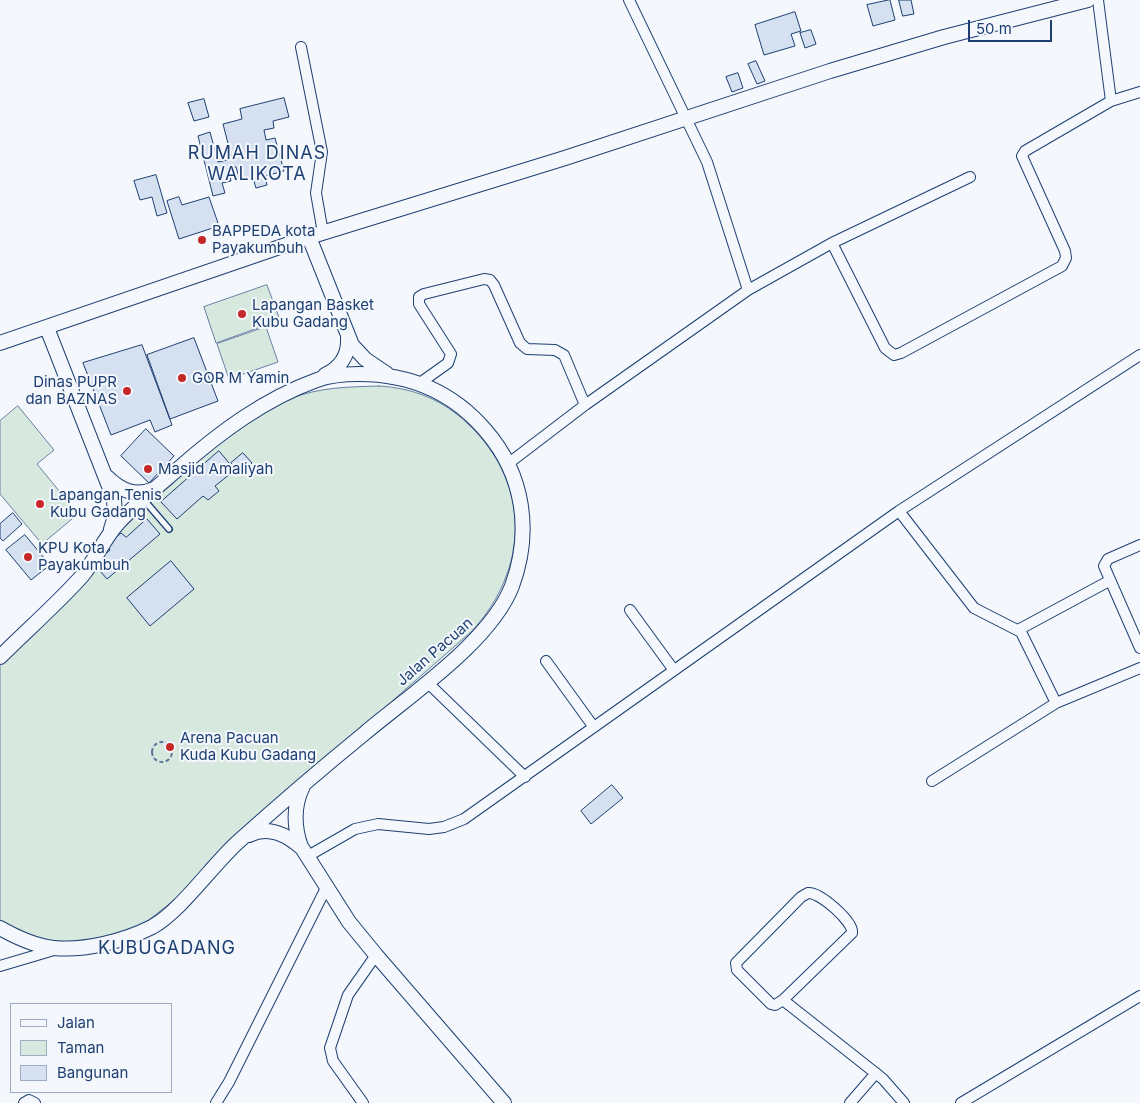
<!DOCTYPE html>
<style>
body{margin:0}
#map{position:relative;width:1140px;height:1103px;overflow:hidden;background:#f4f7fb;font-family:Inter,sans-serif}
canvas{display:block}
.legend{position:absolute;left:10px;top:1003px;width:162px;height:90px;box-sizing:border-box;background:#f4f7fb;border:1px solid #9eadc5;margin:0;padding:6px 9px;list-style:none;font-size:15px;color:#1d3f73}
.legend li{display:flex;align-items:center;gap:10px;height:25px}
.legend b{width:25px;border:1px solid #9eadc5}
.scale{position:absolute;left:968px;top:20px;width:84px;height:22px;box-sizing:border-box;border:2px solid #1d3f73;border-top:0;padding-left:6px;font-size:15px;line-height:18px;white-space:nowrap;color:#1d3f73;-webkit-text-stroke:4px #f4f7fb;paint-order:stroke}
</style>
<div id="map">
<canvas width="1140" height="1103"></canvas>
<ul class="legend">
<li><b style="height:6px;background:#f4f7fb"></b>Jalan</li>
<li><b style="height:14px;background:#d7e8df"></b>Taman</li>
<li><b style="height:14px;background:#d5e0f0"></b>Bangunan</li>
</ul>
<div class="scale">50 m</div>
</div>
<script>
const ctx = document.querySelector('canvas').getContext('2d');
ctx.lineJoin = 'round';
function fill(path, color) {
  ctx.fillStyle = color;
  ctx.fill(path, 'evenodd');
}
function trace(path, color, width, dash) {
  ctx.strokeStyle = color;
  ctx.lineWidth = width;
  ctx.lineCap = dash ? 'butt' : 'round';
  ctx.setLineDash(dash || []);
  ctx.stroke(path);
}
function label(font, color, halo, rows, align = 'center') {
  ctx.font = font + ' Inter,sans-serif';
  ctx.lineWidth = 4;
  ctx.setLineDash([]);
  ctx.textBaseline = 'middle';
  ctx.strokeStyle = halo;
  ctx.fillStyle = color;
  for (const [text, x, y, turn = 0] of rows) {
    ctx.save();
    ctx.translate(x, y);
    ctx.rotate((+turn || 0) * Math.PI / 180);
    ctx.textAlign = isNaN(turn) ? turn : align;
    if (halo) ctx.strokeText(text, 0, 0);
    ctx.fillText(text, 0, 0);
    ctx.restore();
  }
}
const green = new Path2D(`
 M 267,285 L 280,320 L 216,343 L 204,307 Z
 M 266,327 L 278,362 L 229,379 L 217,344 Z
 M 379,386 C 414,388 443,400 468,424 C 532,484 529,570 471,632 L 237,837 L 172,902 L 146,922 L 122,933 L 84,942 L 44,941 L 0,922 L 0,657 C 72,581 141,500 226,439 C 245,425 267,407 290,399 C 319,387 348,387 379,386 Z
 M 18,406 L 54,450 L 37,464 L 78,514 L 42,544 L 0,494 L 0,421 Z`);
fill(green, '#d7e8df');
trace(green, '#687fa3', 1);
const building = new Path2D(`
 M 890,0 L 895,20 L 873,26 L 867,5 Z
 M 899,0 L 911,0 L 914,14 L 903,16 Z
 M 795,12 L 801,31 L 791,34 L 795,46 L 764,55 L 755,25 Z
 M 811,30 L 816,44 L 805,48 L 800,33 Z
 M 756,61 L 765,81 L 757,84 L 748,64 Z
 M 738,73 L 743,88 L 732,92 L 726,77 Z
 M 284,98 L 289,117 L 273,121 L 274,128 L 264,130 L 266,140 L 275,138 L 284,171 L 265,176 L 267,185 L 256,188 L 253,178 L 240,181 L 236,167 L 228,168 L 231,181 L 222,183 L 225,193 L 213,196 L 198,136 L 210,132 L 218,162 L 232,159 L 223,124 L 242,119 L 240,109 Z
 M 204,99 L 209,117 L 194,121 L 188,103 Z
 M 156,175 L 167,213 L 157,216 L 152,197 L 140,200 L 134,181 Z
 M 179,197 L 182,205 L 209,197 L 219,226 L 179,239 L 167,201 Z
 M 194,338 L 218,401 L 170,419 L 147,355 Z
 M 142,345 L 172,425 L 155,432 L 150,420 L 111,435 L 83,363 Z
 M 146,429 L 174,456 L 149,483 L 121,456 Z
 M 219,451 L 235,470 L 215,486 L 219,491 L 208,500 L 203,496 L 177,519 L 161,502 Z
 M 243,453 L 252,463 L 240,473 L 231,463 Z
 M 13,513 L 22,524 L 3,541 L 0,538 L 0,524 Z
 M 147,519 L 160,534 L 107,579 L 94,564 L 110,550 L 106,545 L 121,533 L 126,537 Z
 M 25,535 L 50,565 L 31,580 L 6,550 Z
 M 171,561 L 194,589 L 150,626 L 127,598 Z
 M 612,785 L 623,798 L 591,824 L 581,811 Z`);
fill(building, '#d5e0f0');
trace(building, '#1d3f73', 1);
const lane = new Path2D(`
 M 144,500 L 169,529`);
const street = new Path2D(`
 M 629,0 L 707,162 L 748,290
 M 301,47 L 322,152 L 316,193 L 323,233
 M 1111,101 L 1140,92
 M 832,243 L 970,177
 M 420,383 L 448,363 L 451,354 L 419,304 L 419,297 L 424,294 L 484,279 L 490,280 L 494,285 L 520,343 L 527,349 L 555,350 L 564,355 L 585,405
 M 509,463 L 585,405 L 748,290 L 832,243 L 885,348 L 894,355 L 901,353 L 1062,266 L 1066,258 L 1065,251 L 1022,156 L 1025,151 L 1111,101 L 1098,0
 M 899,511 L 974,608 L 1021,632 L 1056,703 L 1140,668
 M 1140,545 L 1108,559 L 1104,566 L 1140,648
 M 630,610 L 673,669
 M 1018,630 L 1109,581
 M 546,661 L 593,726
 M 427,682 L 525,777
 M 932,781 L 1056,703
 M 308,856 L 355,829 L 378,824 L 429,829 L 444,827 L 464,819 L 899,511 L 1140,355
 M 808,893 C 820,892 854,922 852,933 L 783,1000 L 775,1005 L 771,1004 L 737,970 L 736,963 L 801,897 Z
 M 0,966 L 54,950
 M 783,1000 L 883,1079 L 904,1103
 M 24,1103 L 29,1100 L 35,1103
 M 216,1103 L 229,1082 L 327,886
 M 363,1103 L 333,1061 L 330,1048 L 348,995 L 376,955
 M 850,1103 L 876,1073
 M 961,1103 L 1140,996`);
const secondary = new Path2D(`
 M 309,237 L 352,345 L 365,359 L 387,374
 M 47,328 L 114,499 L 115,516 L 111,529
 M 0,343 L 309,237 L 565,158 L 830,71 L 944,37 L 1088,0
 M 325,375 C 340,368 349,355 348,338
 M 107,477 C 121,491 136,497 154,489
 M 0,657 C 27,630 57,604 82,576 C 96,559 104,538 119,522 C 137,503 158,486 178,469 C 219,433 264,399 317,380 C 330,375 345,374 359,374 C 410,374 453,392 486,431 C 524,475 532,532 512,586 C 491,641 410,695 365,733 C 322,768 280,804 239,841 C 213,864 181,911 152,927 C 124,941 85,951 54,948 C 35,946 16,937 0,928
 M 249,835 C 269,825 287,835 302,848 L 349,922 L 376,955 L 504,1103
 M 301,847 C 294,827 293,806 303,786`);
trace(lane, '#1d3f73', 8);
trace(street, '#1d3f73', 12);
trace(secondary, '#1d3f73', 16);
trace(new Path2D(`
 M152 752a10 10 0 1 1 20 0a10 10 0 1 1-20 0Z`), '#5e769c', 2, [4, 2.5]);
trace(lane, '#f4f7fb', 5);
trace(street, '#f4f7fb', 10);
trace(secondary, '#f4f7fb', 14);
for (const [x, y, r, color] of [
 [202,240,5,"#c62828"],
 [242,314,5,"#c62828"],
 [182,378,5,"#c62828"],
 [127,391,5,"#c62828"],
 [148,469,5,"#c62828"],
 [40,504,5,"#c62828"],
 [28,557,5,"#c62828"],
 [170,747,5,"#c62828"]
]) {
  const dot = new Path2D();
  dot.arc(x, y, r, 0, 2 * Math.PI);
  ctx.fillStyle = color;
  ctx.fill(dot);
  trace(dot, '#f4f7fb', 2);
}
label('15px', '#1d3f73', '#f4f7fb', [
 ["BAPPEDA kota",212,231],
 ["Payakumbuh",212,248],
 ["Lapangan Basket",252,305],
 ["Kubu Gadang",252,322],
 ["GOR M Yamin",192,378],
 ["Dinas PUPR",117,382,"right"],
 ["dan BAZNAS",117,399,"right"],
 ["Masjid Amaliyah",158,469],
 ["Lapangan Tenis",50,495],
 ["Kubu Gadang",50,512],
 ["KPU Kota",38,548],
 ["Payakumbuh",38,565],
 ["Arena Pacuan",180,738],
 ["Kuda Kubu Gadang",180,755]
], 'left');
label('15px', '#1d3f73', '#f4f7fb', [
 ["Jalan Pacuan",435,652,-41]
]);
ctx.letterSpacing = '1px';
label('18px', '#1d3f73', '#f4f7fb', [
 ["RUMAH DINAS",257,154],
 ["WALIKOTA",257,175],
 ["KUBUGADANG",167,949]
]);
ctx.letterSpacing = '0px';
</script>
